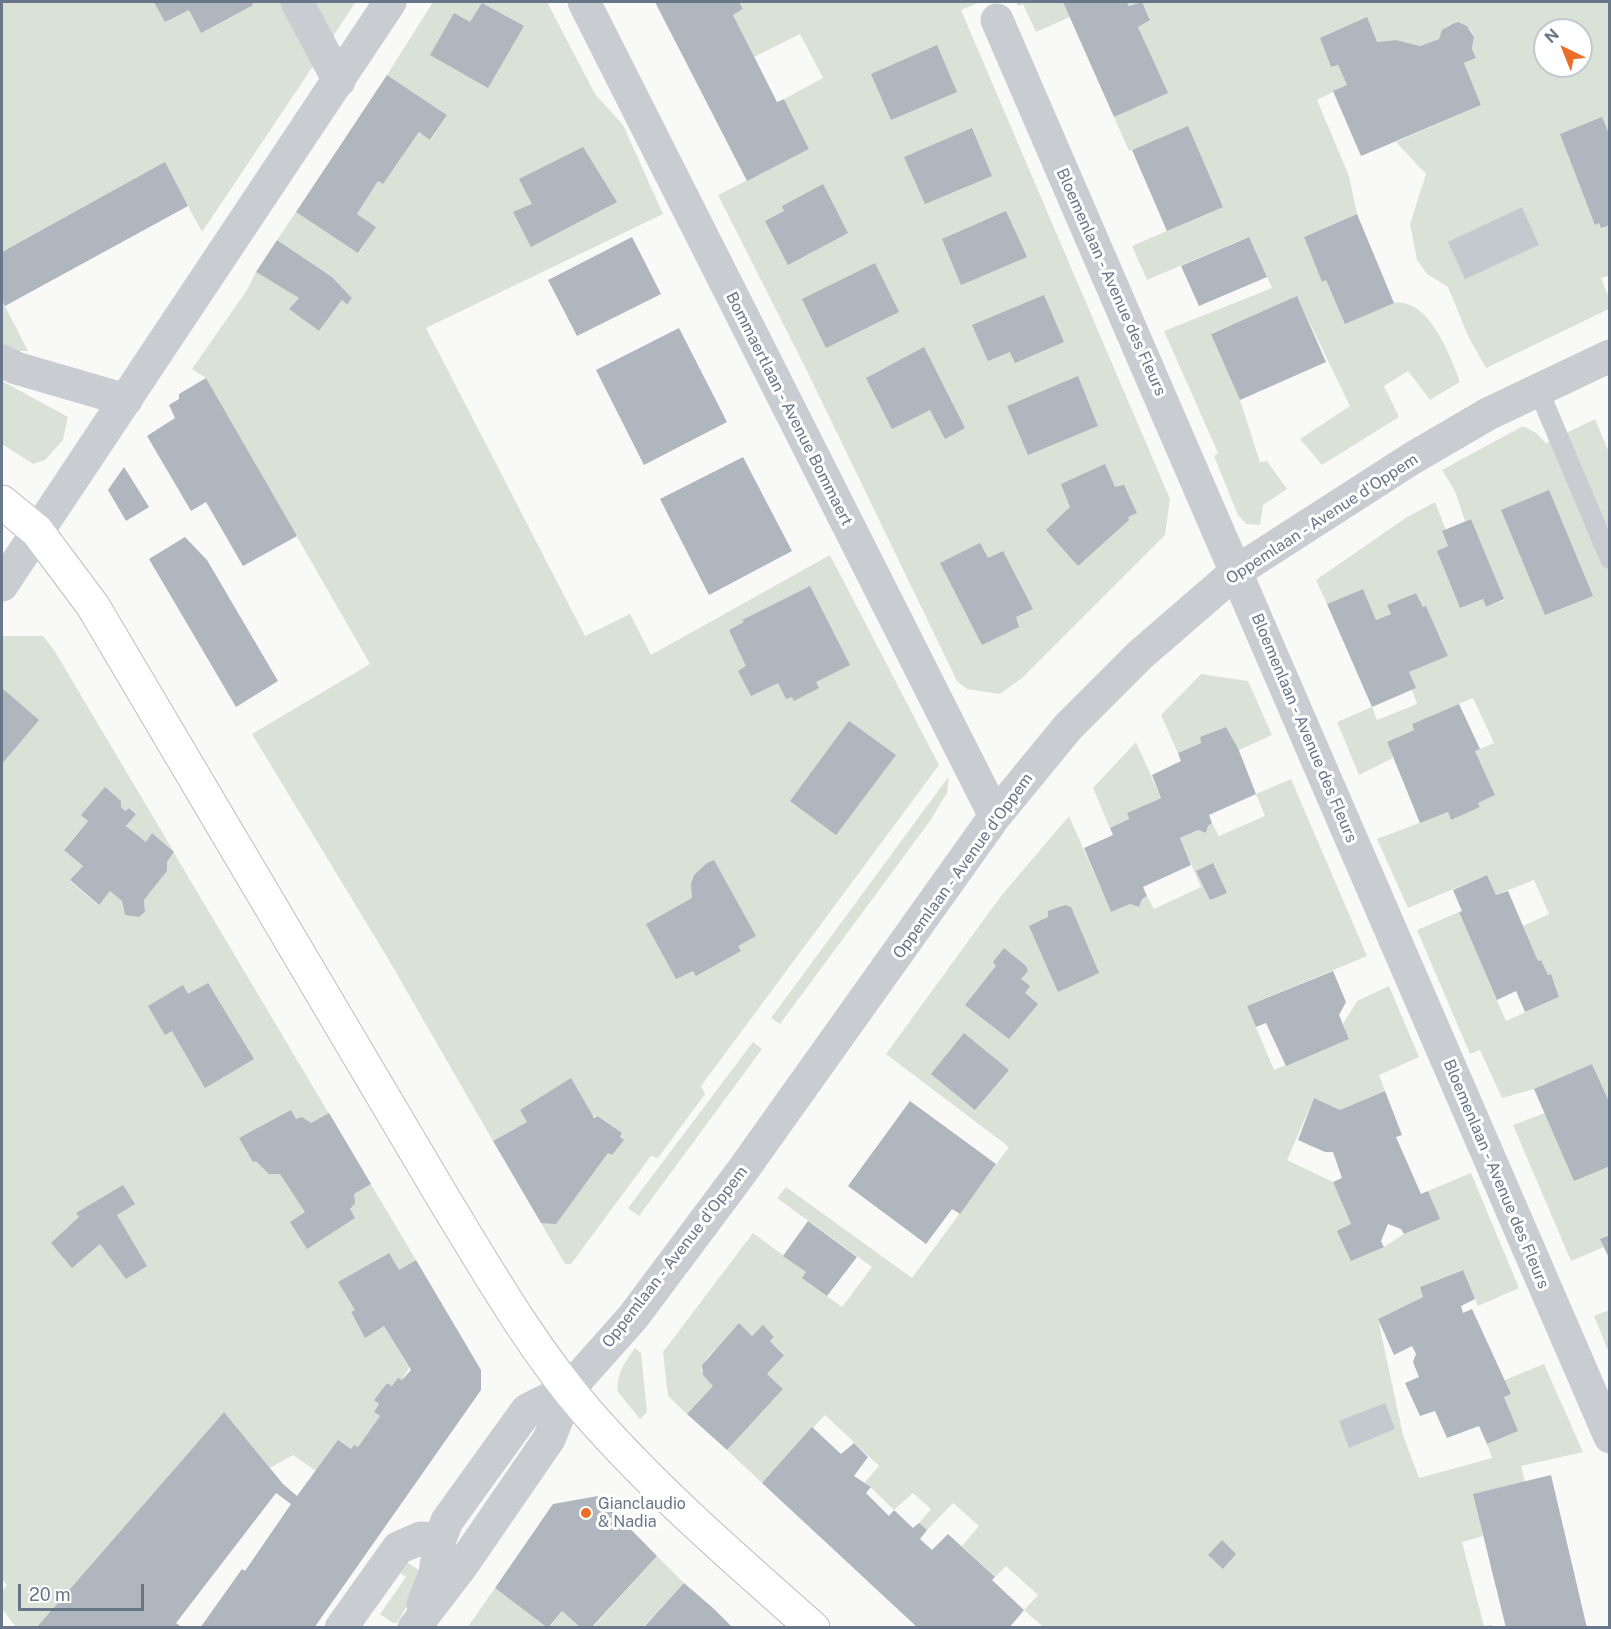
<!DOCTYPE html>
<style>
body{margin:0}
#map{position:relative;width:1611px;height:1629px;overflow:hidden;background:#f9faf7;font-family:"Public Sans",sans-serif}
canvas{display:block}
.frame{position:absolute;inset:0;border:3px solid #677689;pointer-events:none}
.north{position:absolute;left:1533px;top:18px;width:60px;height:60px;box-sizing:border-box;background:#fff;border:2px solid #c2c8d0;border-radius:50%;rotate:317deg;font-size:16px;font-weight:700;line-height:24px;text-align:center;color:#677689}
.north::after{content:'';display:block;margin:auto;width:21px;height:27px;background:#ea6e27;clip-path:polygon(50% 0,100% 100%,50% 72%,0 100%)}
.scale{position:absolute;left:18px;top:1584px;width:126px;height:27px;box-sizing:border-box;border:3px solid #677689;border-top:0;padding-left:8px;font-size:18px;line-height:21px;white-space:nowrap;color:#677689;-webkit-text-stroke:4px #fff;paint-order:stroke}
</style>
<div id="map">
<canvas width="1611" height="1629"></canvas>
<div class="frame"></div>
<div class="north">N</div>
<div class="scale">20 m</div>
</div>
<script>
const ctx = document.querySelector('canvas').getContext('2d');
ctx.lineJoin = 'round';
function fill(path, color) {
  ctx.fillStyle = color;
  ctx.fill(path, 'evenodd');
}
function trace(path, color, width, dash) {
  ctx.strokeStyle = color;
  ctx.lineWidth = width;
  ctx.lineCap = dash ? 'butt' : 'round';
  ctx.setLineDash(dash || []);
  ctx.stroke(path);
}
function label(font, color, halo, rows, align = 'center') {
  ctx.font = font + ' "Public Sans",sans-serif';
  ctx.lineWidth = 6;
  ctx.setLineDash([]);
  ctx.textBaseline = 'middle';
  ctx.strokeStyle = halo;
  ctx.fillStyle = color;
  for (const [text, x, y, turn = 0] of rows) {
    ctx.save();
    ctx.translate(x, y);
    ctx.rotate((+turn || 0) * Math.PI / 180);
    ctx.textAlign = isNaN(turn) ? turn : align;
    if (halo) ctx.strokeText(text, 0, 0);
    ctx.fillText(text, 0, 0);
    ctx.restore();
  }
}
fill(new Path2D(`
 M 2,2 L 356,2 L 202,232 L 165,163 L 2,252 Z
 M 433,2 L 547,2 L 595,94 L 623,125 L 663,214 L 426,328 L 585,636 L 630,614 L 651,655 L 830,555 L 939,765 L 701,1086 L 705,1094 L 658,1158 L 651,1156 L 571,1264 L 565,1264 L 541,1223 L 556,1223 L 608,1153 L 612,1155 L 623,1140 L 620,1137 L 622,1133 L 599,1116 L 527,1122 L 493,1141 L 390,962 L 252,734 L 370,664 L 206,378 L 192,369 L 247,290 L 256,272 L 299,298 L 290,309 L 319,331 L 342,300 L 347,305 L 352,298 L 332,277 L 277,240 L 296,212 L 359,253 L 375,227 L 357,214 L 378,181 L 383,184 L 419,132 L 431,140 L 447,115 L 387,75 Z
 M 739,2 L 980,2 L 961,10 L 1170,499 L 1165,535 L 1022,678 L 1000,694 L 967,689 L 957,681 L 808,373 L 718,195 L 809,149 L 784,99 L 823,78 L 800,34 L 754,57 L 733,15 L 743,9 Z
 M 1016,2 L 1063,2 L 1070,17 L 1036,32 L 1023,4 L 1018,6 Z
 M 1127,2 L 1609,2 L 1610,275 L 1601,278 L 1609,298 L 1609,309 L 1486,368 L 1469,338 L 1448,287 L 1427,274 L 1417,260 L 1410,224 L 1426,174 L 1396,142 L 1481,105 L 1464,63 L 1476,58 L 1472,49 C 1476,38 1474,30 1463,24 C 1451,21 1443,27 1439,39 L 1420,46 L 1396,40 L 1377,42 L 1320,38 L 1331,67 L 1338,65 L 1347,85 L 1317,100 L 1349,176 L 1357,214 L 1304,237 L 1322,282 L 1326,280 L 1345,323 C 1360,317 1377,307 1393,303 C 1428,296 1451,356 1460,382 L 1430,400 L 1408,371 L 1384,386 L 1399,417 L 1322,465 L 1300,439 L 1350,406 L 1297,297 L 1212,333 L 1240,400 L 1260,462 L 1267,461 L 1287,489 L 1263,505 L 1260,525 L 1246,524 L 1238,515 L 1214,456 L 1218,453 L 1164,331 L 1272,288 L 1248,237 L 1147,280 L 1132,246 L 1222,207 L 1188,127 L 1129,151 L 1114,117 L 1167,93 L 1138,27 L 1150,19 L 1142,2 L 1129,6 ZM 1545,30 L 1581,30 L 1581,66 L 1545,66 Z
 M 2,300 L 28,351 L 18,351 L 2,344 Z
 M 2,381 L 68,417 L 63,440 L 45,460 L 33,464 L 2,444 Z
 M 1595,419 L 1610,455 L 1609,1104 L 1592,1064 L 1534,1089 L 1502,1098 L 1480,1050 L 1470,1054 L 1417,930 L 1459,912 L 1506,1021 L 1559,997 L 1551,974 L 1548,975 L 1541,960 L 1538,961 L 1523,926 L 1549,914 L 1534,880 L 1496,895 L 1487,875 L 1408,908 L 1377,839 L 1448,812 L 1451,819 L 1480,807 L 1478,803 L 1495,795 L 1475,751 L 1494,743 L 1473,698 L 1412,724 L 1414,730 L 1387,742 L 1393,758 L 1359,775 L 1337,722 L 1372,707 L 1377,720 L 1417,704 L 1412,690 L 1415,688 L 1409,672 L 1448,656 L 1426,606 L 1423,607 L 1416,593 L 1387,605 L 1391,614 L 1376,620 L 1363,589 L 1327,604 L 1316,580 L 1407,517 L 1435,502 L 1446,530 L 1442,532 L 1448,546 L 1438,552 L 1460,608 L 1483,599 L 1486,607 L 1504,600 L 1471,519 L 1465,521 L 1455,491 L 1442,470 L 1523,426 L 1536,433 L 1546,443 Z
 M 3,636 L 43,636 L 54,650 L 174,852 L 152,833 L 146,842 L 126,826 L 136,813 L 129,808 L 125,811 L 82,815 L 88,821 L 64,849 L 83,866 L 70,881 L 98,905 L 110,891 L 122,901 L 125,915 L 139,917 L 145,912 L 144,900 L 167,871 L 167,862 L 174,853 L 416,1260 L 399,1270 L 388,1253 L 339,1282 L 355,1310 L 351,1313 L 365,1337 L 384,1326 L 409,1368 L 402,1380 L 398,1379 L 392,1386 L 387,1383 L 374,1400 L 379,1404 L 374,1412 L 380,1416 L 358,1447 L 354,1445 L 351,1449 L 338,1441 L 316,1471 L 293,1455 L 270,1468 L 224,1412 L 36,1628 L 16,1627 L 2,1609 L 2,1591 L 7,1585 L 2,1579 L 2,764 L 38,720 L 2,688 Z
 M 1201,674 L 1248,681 L 1272,735 L 1239,750 L 1226,727 L 1200,737 L 1201,743 L 1178,753 L 1161,715 Z
 M 1136,742 L 1161,798 L 1127,813 L 1129,819 L 1110,828 L 1093,788 Z
 M 949,776 L 947,793 L 930,821 L 780,1024 L 771,1018 Z
 M 1291,779 L 1367,956 L 1247,1006 L 1274,1070 L 1349,1039 L 1343,1024 L 1357,1001 L 1389,986 L 1419,1057 L 1379,1075 L 1385,1091 L 1340,1110 L 1314,1098 L 1287,1160 L 1333,1182 L 1351,1224 L 1384,1247 L 1404,1234 L 1439,1219 L 1428,1191 L 1471,1173 L 1519,1288 L 1478,1306 L 1462,1270 L 1420,1287 L 1423,1297 L 1378,1319 L 1403,1435 L 1419,1478 L 1492,1458 L 1487,1444 L 1517,1431 L 1504,1397 L 1505,1380 L 1544,1364 L 1583,1452 L 1521,1466 L 1525,1482 L 1474,1494 L 1483,1536 L 1462,1542 L 1484,1626 L 1492,1625 L 1493,1627 L 1043,1627 L 1024,1610 L 1038,1595 L 1006,1566 L 995,1577 L 962,1546 L 979,1526 L 953,1503 L 927,1530 L 919,1523 L 931,1509 L 913,1493 L 894,1510 L 865,1482 L 879,1466 L 825,1415 L 762,1483 L 727,1450 L 783,1389 L 767,1374 L 784,1354 L 770,1341 L 774,1337 L 763,1326 L 752,1336 L 739,1324 L 706,1359 L 701,1370 L 713,1386 L 687,1414 L 668,1396 L 663,1352 L 753,1233 L 806,1272 L 827,1296 L 842,1307 L 872,1267 L 777,1198 L 786,1187 L 912,1278 L 1009,1147 L 886,1054 L 1001,896 L 1069,816 L 1111,912 L 1130,904 L 1139,907 L 1142,899 L 1147,896 L 1154,909 L 1201,887 L 1180,838 L 1198,830 L 1206,833 L 1208,826 L 1212,823 L 1219,836 L 1265,816 L 1256,794 Z
 M 753,1042 L 762,1049 L 639,1216 L 628,1208 Z
 M 1545,1113 L 1609,1166 L 1609,1235 L 1601,1239 L 1604,1247 L 1571,1261 L 1513,1125 Z
 M 1609,1310 L 1609,1353 L 1594,1316 Z
 M 635,1348 L 641,1353 L 647,1412 L 640,1419 L 618,1392 C 616,1374 625,1362 635,1348 Z
 M 657,1556 L 684,1583 L 643,1627 L 592,1628 Z
 M 404,1560 L 420,1571 L 407,1606 L 397,1623 L 393,1623 L 380,1614 L 406,1577 L 396,1570 Z
 M 495,1588 L 548,1627 L 467,1628 Z
 M 562,1611 L 581,1628 L 549,1628 Z`), '#dae2d8');
fill(new Path2D(`
 M 1522,207 L 1539,245 L 1465,279 L 1448,242 Z
 M 1385,1403 L 1395,1429 L 1349,1448 L 1339,1421 Z`), '#c2cad0');
fill(new Path2D(`
 M 154,2 L 251,2 L 253,5 L 201,33 L 189,10 L 165,22 Z
 M 655,2 L 739,2 L 743,9 L 733,15 L 777,102 L 784,99 L 809,149 L 747,181 Z
 M 1063,2 L 1127,2 L 1129,6 L 1142,2 L 1150,20 L 1138,27 L 1168,93 L 1114,117 Z
 M 482,3 L 524,26 L 488,88 L 430,55 L 454,13 L 470,22 Z
 M 1367,17 L 1377,42 L 1396,40 L 1420,46 L 1439,39 L 1442,30 L 1452,24 L 1458,22 L 1467,26 L 1474,37 L 1472,49 L 1476,58 L 1464,63 L 1481,105 L 1361,156 L 1333,91 L 1347,85 L 1338,65 L 1331,67 L 1320,38 Z
 M 937,45 L 957,92 L 891,120 L 871,74 Z
 M 387,75 L 447,115 L 430,140 L 419,132 L 383,184 L 378,181 L 357,214 L 376,227 L 358,253 L 296,212 Z
 M 1602,117 L 1610,136 L 1610,225 L 1601,228 L 1599,223 L 1595,225 L 1560,134 Z
 M 1188,126 L 1223,207 L 1167,231 L 1132,150 Z
 M 972,128 L 992,176 L 925,204 L 904,157 Z
 M 583,147 L 617,202 L 531,247 L 513,212 L 532,204 L 519,179 Z
 M 165,162 L 188,206 L 5,306 L 2,300 L 2,252 Z
 M 823,184 L 848,233 L 788,265 L 765,221 L 784,211 L 782,206 Z
 M 1006,211 L 1027,257 L 961,285 L 942,239 Z
 M 1357,214 L 1394,303 L 1345,324 L 1326,280 L 1322,282 L 1304,237 Z
 M 632,237 L 661,294 L 577,336 L 548,280 Z
 M 1249,237 L 1267,277 L 1199,306 L 1181,266 Z
 M 277,240 L 332,277 L 352,298 L 347,305 L 342,300 L 319,331 L 289,309 L 299,298 L 256,272 Z
 M 875,263 L 899,312 L 826,348 L 802,299 Z
 M 1044,295 L 1064,342 L 1015,363 L 1010,352 L 988,361 L 972,325 Z
 M 1297,296 L 1326,362 L 1240,400 L 1211,334 Z
 M 679,328 L 727,422 L 644,465 L 596,370 Z
 M 924,347 L 965,428 L 945,439 L 930,410 L 892,429 L 866,378 Z
 M 1078,376 L 1098,426 L 1028,455 L 1007,406 Z
 M 206,378 L 297,536 L 243,566 L 206,502 L 191,511 L 147,436 L 175,418 L 169,405 L 179,399 L 179,394 Z
 M 743,457 L 792,551 L 709,595 L 660,499 Z
 M 1105,464 L 1115,487 L 1124,485 L 1137,513 L 1128,517 L 1129,520 L 1078,566 L 1046,530 L 1070,507 L 1061,484 Z
 M 124,467 L 149,507 L 126,521 L 108,490 Z
 M 1549,490 L 1593,596 L 1545,615 L 1501,510 Z
 M 1471,519 L 1504,599 L 1486,607 L 1483,599 L 1460,608 L 1437,551 L 1448,546 L 1442,531 Z
 M 185,537 L 207,560 L 278,681 L 236,707 L 149,559 Z
 M 980,543 L 988,558 L 1003,551 L 1033,609 L 1016,617 L 1019,627 L 982,645 L 940,563 Z
 M 810,586 L 850,665 L 816,682 L 819,688 L 794,701 L 792,697 L 786,699 L 778,683 L 751,696 L 738,671 L 746,666 L 729,630 L 744,622 L 742,620 Z
 M 1363,589 L 1376,620 L 1391,614 L 1387,605 L 1416,593 L 1423,607 L 1426,606 L 1448,656 L 1409,672 L 1416,688 L 1372,707 L 1327,604 Z
 M 2,688 L 39,720 L 2,764 Z
 M 1459,704 L 1480,749 L 1475,751 L 1495,795 L 1478,803 L 1480,807 L 1451,820 L 1448,812 L 1420,823 L 1387,742 L 1414,730 L 1412,724 Z
 M 849,721 L 896,755 L 836,835 L 790,801 Z
 M 1226,727 L 1238,748 L 1256,794 L 1209,815 L 1212,823 L 1208,826 L 1206,833 L 1198,830 L 1180,838 L 1191,865 L 1143,887 L 1147,896 L 1142,899 L 1139,907 L 1130,904 L 1111,912 L 1084,848 L 1113,835 L 1110,828 L 1129,819 L 1127,813 L 1161,798 L 1152,775 L 1181,761 L 1178,753 L 1201,743 L 1200,737 Z
 M 105,787 L 121,801 L 121,807 L 125,811 L 129,808 L 136,814 L 126,826 L 146,842 L 152,833 L 174,852 L 167,862 L 167,871 L 144,900 L 145,912 L 139,917 L 125,915 L 122,901 L 110,891 L 99,905 L 70,880 L 83,866 L 64,850 L 88,821 L 81,815 Z
 M 714,860 L 756,936 L 738,946 L 741,951 L 696,976 L 693,971 L 676,979 L 646,924 L 692,898 L 691,884 L 694,875 L 707,863 Z
 M 1213,863 L 1227,893 L 1210,900 L 1196,871 Z
 M 1487,875 L 1496,895 L 1508,891 L 1538,961 L 1541,960 L 1548,975 L 1551,974 L 1559,997 L 1525,1012 L 1516,991 L 1497,1000 L 1459,912 L 1462,911 L 1453,890 Z
 M 1065,905 L 1071,907 L 1099,973 L 1058,992 L 1029,926 L 1048,917 L 1048,911 Z
 M 1004,948 L 1026,966 L 1028,971 L 1021,979 L 1030,986 L 1025,993 L 1038,1004 L 1009,1039 L 965,1005 L 996,966 L 993,962 Z
 M 1333,971 L 1346,1002 L 1339,1015 L 1349,1039 L 1286,1066 L 1266,1023 L 1256,1027 L 1247,1006 Z
 M 208,983 L 254,1059 L 205,1088 L 172,1031 L 165,1035 L 148,1006 L 183,985 L 188,994 Z
 M 964,1033 L 1009,1070 L 975,1110 L 931,1074 Z
 M 1592,1064 L 1610,1104 L 1610,1166 L 1574,1181 L 1534,1089 Z
 M 571,1078 L 594,1118 L 598,1116 L 622,1133 L 620,1137 L 624,1140 L 612,1155 L 608,1153 L 556,1224 L 541,1223 L 493,1141 L 527,1122 L 520,1110 Z
 M 1385,1091 L 1402,1135 L 1396,1137 L 1421,1194 L 1428,1191 L 1440,1219 L 1404,1234 L 1401,1229 L 1388,1224 L 1381,1241 L 1384,1247 L 1351,1261 L 1337,1231 L 1351,1224 L 1333,1182 L 1342,1178 L 1333,1152 L 1325,1152 L 1298,1140 L 1314,1098 L 1340,1110 Z
 M 910,1101 L 996,1164 L 960,1214 L 952,1209 L 926,1244 L 848,1186 Z
 M 291,1110 L 296,1119 L 302,1117 L 311,1123 L 329,1113 L 371,1184 L 354,1194 L 355,1203 L 350,1209 L 355,1218 L 307,1249 L 290,1222 L 305,1212 L 280,1174 L 269,1174 L 256,1161 L 253,1162 L 239,1138 Z
 M 123,1185 L 135,1204 L 117,1215 L 147,1266 L 126,1279 L 100,1244 L 72,1268 L 51,1243 L 79,1217 L 76,1213 Z
 M 808,1221 L 857,1257 L 827,1296 L 802,1278 L 806,1272 L 783,1256 Z
 M 1610,1235 L 1610,1260 L 1600,1239 Z
 M 389,1253 L 399,1270 L 416,1260 L 481,1370 L 481,1390 L 314,1628 L 200,1628 L 242,1569 L 245,1571 L 291,1504 L 276,1493 L 176,1623 L 183,1628 L 36,1628 L 224,1412 L 283,1484 L 297,1496 L 338,1440 L 351,1449 L 354,1445 L 358,1447 L 380,1416 L 374,1412 L 379,1404 L 374,1400 L 387,1383 L 392,1386 L 398,1378 L 402,1380 L 411,1370 L 384,1326 L 365,1338 L 351,1312 L 355,1310 L 338,1282 Z
 M 1463,1270 L 1475,1299 L 1461,1306 L 1463,1313 L 1472,1309 L 1511,1394 L 1504,1397 L 1518,1431 L 1487,1444 L 1479,1426 L 1447,1438 L 1435,1411 L 1420,1416 L 1405,1383 L 1419,1377 L 1413,1362 L 1416,1354 L 1412,1346 L 1394,1355 L 1378,1319 L 1423,1297 L 1420,1287 Z
 M 739,1323 L 752,1336 L 763,1325 L 774,1337 L 770,1341 L 784,1355 L 767,1374 L 783,1389 L 727,1450 L 687,1414 L 713,1386 L 703,1375 L 702,1365 Z
 M 812,1427 L 841,1454 L 854,1443 L 868,1457 L 854,1476 L 871,1487 L 866,1493 L 889,1516 L 894,1510 L 913,1528 L 919,1523 L 927,1530 L 920,1539 L 932,1550 L 948,1534 L 995,1577 L 992,1580 L 1024,1610 L 1009,1628 L 918,1628 L 762,1483 Z
 M 1551,1475 L 1587,1628 L 1506,1628 L 1473,1494 Z
 M 598,1496 L 657,1556 L 591,1628 L 581,1628 L 562,1611 L 548,1628 L 495,1588 L 553,1504 Z
 M 1222,1540 L 1236,1554 L 1223,1569 L 1208,1555 Z
 M 684,1583 L 713,1608 L 733,1628 L 643,1628 Z`), '#afb6bd');
const secondary = new Path2D(`
 M 2,502 L 37,531 L 93,606 L 445,1201 C 489,1273 532,1348 587,1412 C 654,1489 736,1560 813,1628`);
trace(secondary, '#bbbfc5', 35);
trace(new Path2D(`
 M 1538,389 L 1610,559`), '#c9ccd0', 20);
trace(new Path2D(`
 M 297,2 L 339,81
 M 584,2 L 995,816
 M 997,20 L 1610,1437
 M 2,361 L 16,368 L 126,400
 M 2,585 L 390,2
 M 423,1605 L 435,1573 L 440,1539 L 447,1521 L 527,1410 L 569,1389
 M 341,1628 L 398,1548 L 421,1538 L 440,1539
 M 414,1628 L 461,1567 L 549,1439 L 569,1389 L 633,1317 L 740,1174 L 995,816 L 1068,727 L 1140,655 L 1237,571 L 1411,459 L 1488,414 L 1610,356`), '#c9ccd0', 33);
trace(secondary, '#fff', 33);
for (const [x, y, r, color] of [
 [586,1513,6,"#ea6e27"]
]) {
  const dot = new Path2D();
  dot.arc(x, y, r, 0, 2 * Math.PI);
  ctx.fillStyle = color;
  ctx.fill(dot);
  trace(dot, '#fff', 2);
}
label('16px', '#677689', '#fff', [
 ["Bloemenlaan - Avenue des Fleurs",1111,282,66],
 ["Bommaertlaan - Avenue Bommaert",789,409,63],
 ["Oppemlaan - Avenue d'Oppem",1322,519,-33],
 ["Bloemenlaan - Avenue des Fleurs",1304,728,67],
 ["Oppemlaan - Avenue d'Oppem",963,866,-54],
 ["Bloemenlaan - Avenue des Fleurs",1496,1174,67],
 ["Oppemlaan - Avenue d'Oppem",675,1257,-52]
]);
label('16px', '#677689', '#fff', [
 ["Gianclaudio",598,1504],
 ["& Nadia",598,1522]
], 'left');
</script>
